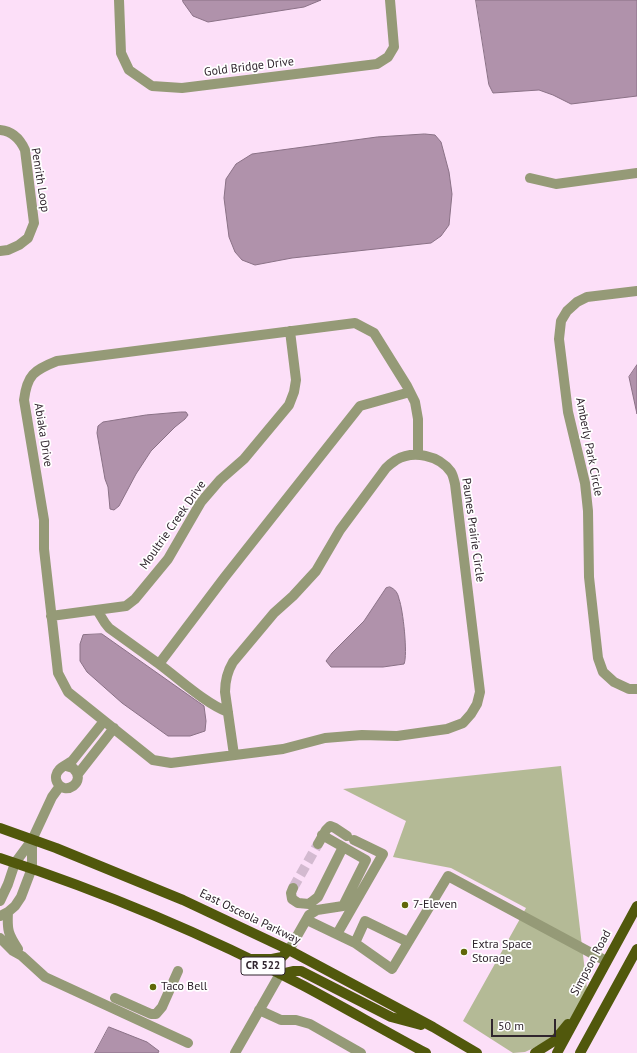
<!DOCTYPE html>
<style>
body{margin:0}
#map{position:relative;width:637px;height:1053px;overflow:hidden;background:#fcdff8;font-family:"PT Sans",sans-serif}
canvas{display:block}
.scale{position:absolute;left:491px;top:1019px;width:65px;height:18px;box-sizing:border-box;border:2px solid #30252e;border-top:0;padding-left:5px;font-size:12px;line-height:14px;white-space:nowrap;color:#30252e;-webkit-text-stroke:3px #fff;paint-order:stroke}
</style>
<div id="map">
<canvas width="637" height="1053"></canvas>
<div class="scale">50 m</div>
</div>
<script>
const ctx = document.querySelector('canvas').getContext('2d');
ctx.lineJoin = 'round';
function fill(path, color) {
  ctx.fillStyle = color;
  ctx.fill(path, 'evenodd');
}
function trace(path, color, width, dash) {
  ctx.strokeStyle = color;
  ctx.lineWidth = width;
  ctx.lineCap = dash ? 'butt' : 'round';
  ctx.setLineDash(dash || []);
  ctx.stroke(path);
}
function label(font, color, halo, rows, align = 'center') {
  ctx.font = font + ' "PT Sans",sans-serif';
  ctx.lineWidth = 3.5;
  ctx.setLineDash([]);
  ctx.textBaseline = 'middle';
  ctx.strokeStyle = halo;
  ctx.fillStyle = color;
  for (const [text, x, y, turn = 0] of rows) {
    ctx.save();
    ctx.translate(x, y);
    ctx.rotate((+turn || 0) * Math.PI / 180);
    ctx.textAlign = isNaN(turn) ? turn : align;
    if (halo) ctx.strokeText(text, 0, 0);
    ctx.fillText(text, 0, 0);
    ctx.restore();
  }
}
fill(new Path2D(`
 M 561,766 L 587,989 L 571,1019 L 551,1037 L 540,1045 L 525,1052 L 513,1053 L 463,1021 L 526,908 L 451,868 L 393,857 L 406,821 L 343,789 Z`), '#b4ba96');
const water = new Path2D(`
 M 183,0 L 321,0 L 304,7 L 208,22 L 193,16 L 183,2 Z
 M 476,0 L 637,0 L 637,96 L 571,104 L 553,95 L 539,90 L 493,93 L 489,85 Z
 M 425,134 L 435,135 L 441,142 L 449,172 L 452,194 L 449,225 L 441,236 L 431,243 L 292,258 L 255,265 L 242,260 L 235,252 L 229,237 L 224,198 L 226,179 L 236,164 L 252,154 L 377,137 Z
 M 637,365 L 637,414 L 629,377 Z
 M 181,412 L 186,412 L 188,415 L 185,419 L 175,427 L 151,451 L 136,474 L 119,506 L 114,510 L 110,509 L 108,487 L 105,479 L 97,433 L 98,426 L 103,422 L 146,415 Z
 M 390,587 C 395,589 398,593 399,599 C 403,609 408,655 404,664 L 383,667 L 331,667 L 326,661 L 332,653 L 364,621 L 386,588 Z
 M 102,634 L 204,706 L 206,721 L 205,731 L 190,736 L 168,736 L 122,703 L 87,672 L 80,661 L 80,644 L 83,635 Z
 M 109,1027 L 147,1042 L 159,1051 L 158,1053 L 95,1053 Z`);
fill(water, '#b092ab');
trace(water, '#8a7186', 1);
trace(new Path2D(`
 M 293,888 L 318,844`), '#d3bad0', 10, [10, 5]);
trace(new Path2D(`
 M 119,0 L 121,53 L 129,70 L 152,86 L 182,88 L 377,64 L 388,57 L 394,47 L 390,0
 M 0,130 C 13,131 20,139 25,150 L 34,223 L 28,238 L 19,245 L 8,250 L 0,251
 M 530,178 L 556,184 L 637,173
 M 637,291 L 587,297 L 577,302 L 567,311 L 561,321 L 559,339 L 568,412 L 585,483 L 588,511 L 589,577 L 598,658 L 603,672 L 614,682 L 629,689 L 637,689
 M 97,610 L 105,623 L 109,628 L 159,664
 M 51,616 L 126,606 L 135,599 L 168,559 L 201,502 L 220,480 L 244,459 L 289,405 L 294,392 L 296,380 L 290,331
 M 228,712 C 206,704 178,678 159,664 L 224,578 L 360,406 L 410,392
 M 234,755 L 225,692 C 225,680 227,672 233,662 L 274,613 L 293,596 L 316,571 L 340,530 L 386,468 C 389,465 393,462 396,460 C 413,450 439,455 451,472 C 453,475 454,480 455,484 L 480,692 L 477,704 L 471,714 L 463,723 L 447,729 L 397,736 L 362,735 L 325,738 L 283,749 L 171,763 L 153,760 L 68,692 L 58,673 L 44,549 L 44,520 L 24,400 C 27,375 34,370 57,361 L 355,323 L 374,333 L 407,386 L 415,402 L 418,419 L 418,454
 M 66,766 L 73,768 C 88,782 64,797 57,782 C 55,778 56,773 59,770 C 62,766 68,764 72,761 L 104,721
 M 78,774 L 114,728
 M 318,844 L 326,830 L 330,826 L 335,828 L 347,836
 M 293,888 L 291,893 L 292,899 L 298,903 L 309,904 L 318,897 L 343,847
 M 0,901 L 8,884 L 15,863 L 32,840 L 52,797 L 60,786
 M 8,912 C 7,930 8,934 18,949
 M 0,916 L 8,912 L 15,906 L 21,897 L 32,868 L 32,840
 M 307,920 L 355,943 L 392,969 L 448,876 L 606,961
 M 337,934 L 383,854 L 354,840
 M 0,938 L 13,951 L 22,956 L 45,977 L 188,1043
 M 355,943 L 365,921 L 408,942
 M 289,950 L 309,915 L 317,910 L 343,906 L 366,860 L 322,835
 M 115,998 L 151,1014 L 156,1014 L 162,1007 L 178,971
 M 259,1010 L 281,1020 L 296,1020 L 310,1024 L 361,1053
 M 235,1053 L 280,974`), '#959a77', 10);
trace(new Path2D(`
 M 0,828 L 56,848 L 183,900 L 289,950 L 433,1027 L 477,1053
 M 0,858 C 104,892 206,935 304,986 C 345,1008 385,1031 426,1053
 M 252,959 L 272,959 L 282,957 L 289,950
 M 280,974 L 293,971 L 301,971 L 391,1017 L 421,1025
 M 535,1053 L 554,1041 L 568,1024
 M 557,1053 L 637,906
 M 580,1053 L 637,949`), '#51580c', 10);
for (const [x, y, r, color] of [
 [405,905,4,"#606708"],
 [464,952,4,"#606708"],
 [153,987,4,"#606708"]
]) {
  const dot = new Path2D();
  dot.arc(x, y, r, 0, 2 * Math.PI);
  ctx.fillStyle = color;
  ctx.fill(dot);
  trace(dot, '#fff', 1.5);
}
for (const [x, y, w] of [
 [263,966,44]
]) {
  const box = new Path2D();
  box.roundRect(x - w / 2, y - 9, w, 18, 3);
  ctx.fillStyle = '#fff';
  ctx.fill(box);
  trace(box, '#30252e', 1);
}
label('bold 11px', '#30252e', null, [
 ["CR 522",263,966]
]);
label('12px', '#30252e', '#fff', [
 ["Gold Bridge Drive",249,67,-7],
 ["Penrith Loop",40,180,81],
 ["Abiaka Drive",43,435,81],
 ["Amberly Park Circle",589,447,79],
 ["Moultrie Creek Drive",173,525,-55],
 ["Paunes Prairie Circle",473,530,82],
 ["East Osceola Parkway",250,917,26],
 ["Simpson Road",591,963,-62]
]);
label('12px', '#30252e', '#fff', [
 ["7-Eleven",413,905],
 ["Extra Space",472,945],
 ["Storage",472,959],
 ["Taco Bell",161,987]
], 'left');
</script>
